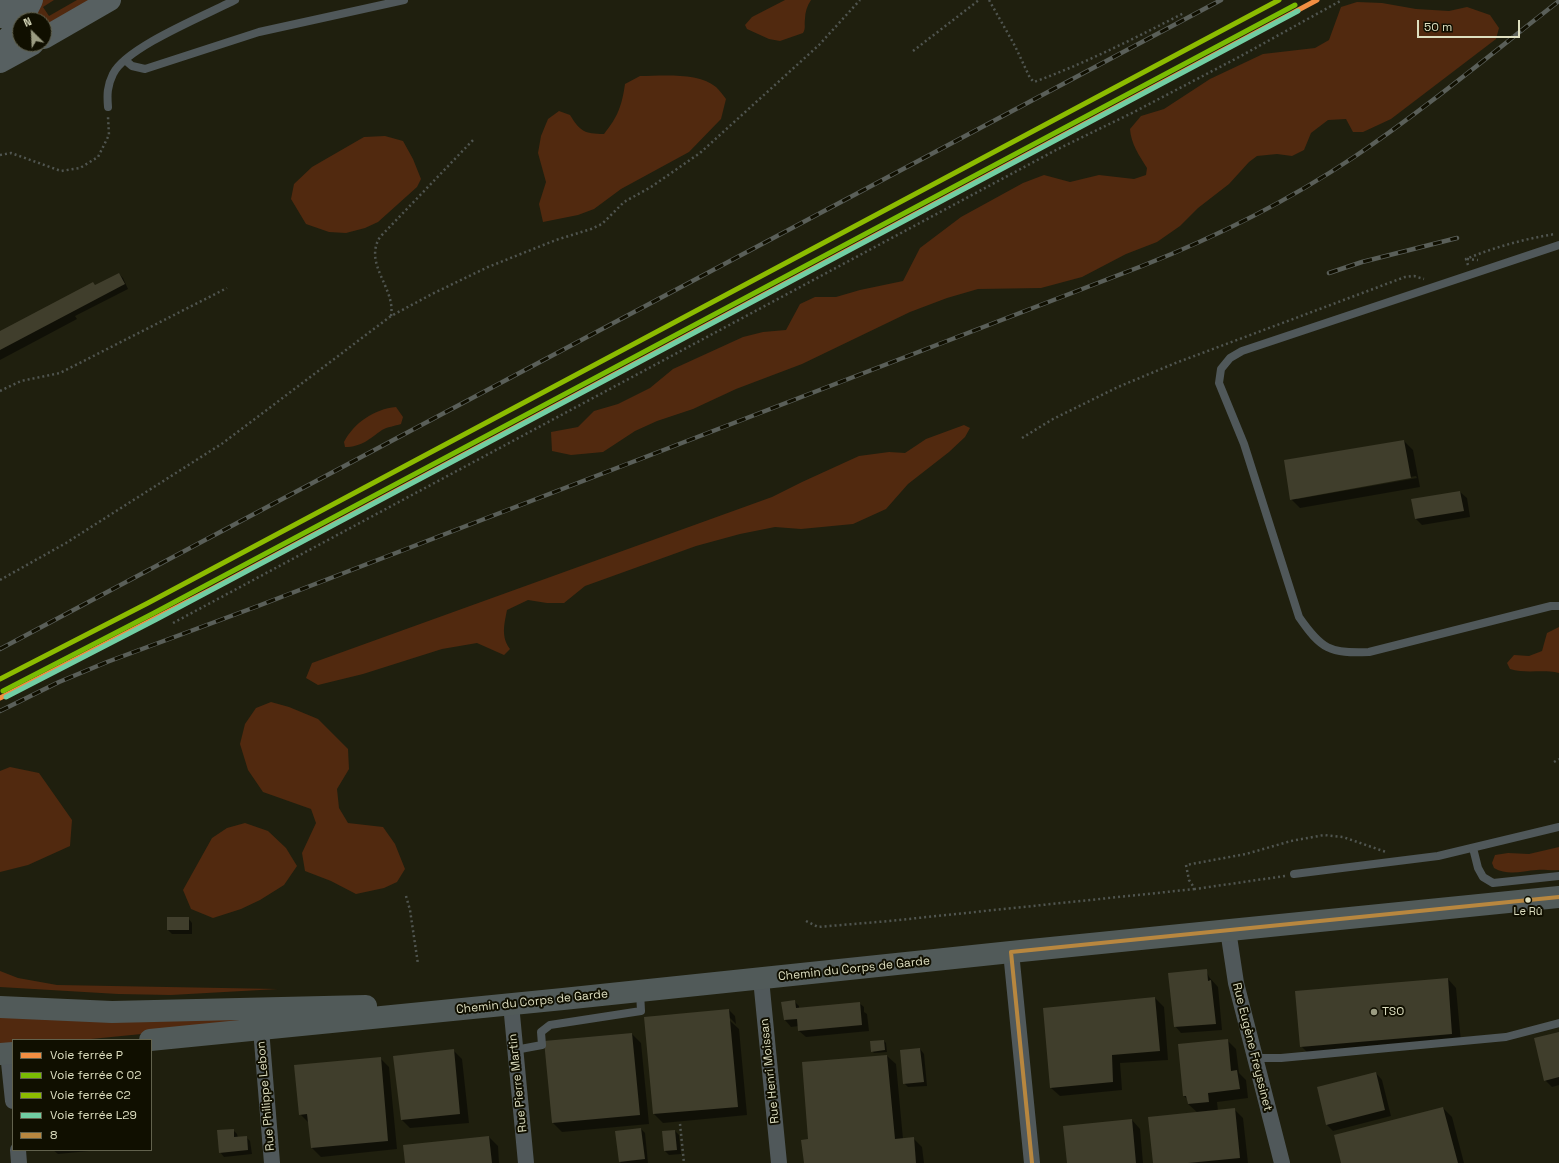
<!DOCTYPE html>
<meta charset="utf-8">
<style>
body{margin:0}
#map{position:relative;width:1559px;height:1163px;overflow:hidden;background:#1f1f0e;font-family:"Space Grotesk",sans-serif}
canvas{display:block}
.legend{position:absolute;left:12px;top:1039px;width:140px;height:112px;box-sizing:border-box;background:#100f00;border:1px solid #62624d;margin:0;padding:5px 7px;list-style:none;font-size:12px;color:#dedfc0}
.legend li{display:flex;align-items:center;gap:8px;height:20px}
.legend b{width:20px;border:1px solid #62624d}
.north{position:absolute;left:12px;top:12px;width:40px;height:40px;box-sizing:border-box;background:#100f00;border:1px solid #62624d;border-radius:50%;rotate:336deg;font-size:11px;font-weight:700;line-height:16px;text-align:center;color:#dedfc0}
.north::after{content:'';display:block;margin:auto;width:14px;height:18px;background:#9b9c82;clip-path:polygon(50% 0,100% 100%,50% 72%,0 100%)}
.scale{position:absolute;left:1417px;top:20px;width:103px;height:18px;box-sizing:border-box;border:2px solid #dedfc0;border-top:0;padding-left:5px;font-size:12px;line-height:14px;white-space:nowrap;color:#dedfc0;-webkit-text-stroke:3px #100f00;paint-order:stroke}
</style>
<div id="map">
<canvas width="1559" height="1163"></canvas>
<ul class="legend">
<li><b style="height:5px;background:#f28e42"></b>Voie ferrée P</li>
<li><b style="height:5px;background:#79bb02"></b>Voie ferrée C 02</li>
<li><b style="height:5px;background:#8cbc00"></b>Voie ferrée C2</li>
<li><b style="height:5px;background:#71cea3"></b>Voie ferrée L29</li>
<li><b style="height:5px;background:#b8873f"></b>8</li>
</ul>
<div class="north">N</div>
<div class="scale">50 m</div>
</div>
<script>
const ctx = document.querySelector('canvas').getContext('2d');
ctx.lineJoin = 'round';
function fill(path, color) {
  ctx.fillStyle = color;
  ctx.fill(path, 'evenodd');
}
function trace(path, color, width, dash) {
  ctx.strokeStyle = color;
  ctx.lineWidth = width;
  ctx.lineCap = dash ? 'butt' : 'round';
  ctx.setLineDash(dash || []);
  ctx.stroke(path);
}
function label(font, color, halo, rows, align = 'center') {
  ctx.font = font + ' "Space Grotesk",sans-serif';
  ctx.lineWidth = 4;
  ctx.setLineDash([]);
  ctx.textBaseline = 'middle';
  ctx.strokeStyle = halo;
  ctx.fillStyle = color;
  for (const [text, x, y, turn = 0] of rows) {
    ctx.save();
    ctx.translate(x, y);
    ctx.rotate((+turn || 0) * Math.PI / 180);
    ctx.textAlign = isNaN(turn) ? turn : align;
    if (halo) ctx.strokeText(text, 0, 0);
    ctx.fillText(text, 0, 0);
    ctx.restore();
  }
}
fill(new Path2D(`
 M 38,0 L 54,0 L 43,7 L 49,16 L 77,0 L 101,0 L 44,33 L 44,20 L 30,20 Z
 M 785,0 L 811,0 C 807,6 805,12 805,19 C 804,25 806,28 803,33 L 780,41 L 769,39 L 747,29 L 745,25 L 752,17 Z
 M 1357,2 L 1382,3 L 1416,9 L 1449,11 L 1467,7 L 1490,15 L 1499,28 L 1496,39 L 1391,119 L 1363,132 L 1353,132 L 1346,119 L 1328,120 L 1311,133 L 1304,150 L 1292,156 L 1277,154 L 1257,156 L 1249,162 L 1229,184 L 1198,208 L 1180,226 L 1157,242 L 1126,254 L 1082,277 L 1041,288 L 978,289 L 947,298 L 910,312 L 802,364 L 736,389 L 693,409 L 657,421 L 635,431 L 603,452 L 571,455 L 552,451 L 551,432 L 578,427 L 594,411 L 618,404 L 650,388 L 673,369 L 743,337 L 763,332 L 786,330 L 800,304 L 815,297 L 836,297 L 860,290 L 903,281 L 920,248 L 961,217 L 1023,183 L 1044,175 L 1070,182 L 1099,175 L 1134,179 L 1146,175 L 1147,168 C 1139,155 1131,144 1130,129 L 1141,116 L 1164,109 L 1210,79 L 1263,54 L 1315,48 L 1329,40 L 1341,7 Z
 M 640,76 C 662,76 698,72 716,87 C 720,91 723,95 726,99 L 721,119 L 689,152 L 621,189 L 594,209 L 578,215 L 543,222 L 539,204 L 546,182 L 538,153 L 541,136 L 548,119 L 559,111 L 570,115 C 580,131 584,134 604,134 C 618,117 622,105 625,84 Z
 M 385,136 L 403,141 L 413,159 L 421,179 L 417,187 L 378,222 L 365,228 L 346,233 L 329,232 L 306,224 L 291,199 L 294,184 L 312,167 L 364,137 Z
 M 396,407 L 403,417 L 401,424 C 395,426 387,427 382,430 C 369,439 362,447 345,447 L 344,442 C 354,423 374,409 396,407 Z
 M 964,425 L 970,428 L 965,437 L 949,452 L 908,484 L 886,509 L 853,524 L 801,529 L 775,527 L 740,534 L 696,546 L 585,586 L 564,603 L 547,603 L 528,600 L 507,610 C 504,625 501,637 510,649 L 504,655 L 477,643 L 442,649 L 363,674 L 318,685 L 306,678 L 312,663 L 772,497 L 802,482 L 859,456 L 889,452 L 905,453 L 926,439 Z
 M 1559,627 L 1559,673 C 1543,669 1526,674 1510,669 L 1507,663 L 1514,655 L 1529,656 L 1542,651 L 1547,633 Z
 M 271,702 L 289,707 L 318,719 L 348,749 L 349,769 L 337,789 L 339,808 L 348,823 L 383,827 L 395,844 L 405,869 L 397,882 L 384,888 L 356,894 L 331,881 L 305,871 L 302,853 L 316,823 L 311,809 L 263,792 L 248,770 L 240,744 L 245,724 L 256,708 Z
 M 10,767 L 39,773 L 72,820 L 70,846 L 28,865 L 0,872 L 0,771 Z
 M 245,823 L 268,831 L 286,848 L 297,866 L 284,885 L 260,900 L 241,909 L 213,918 L 191,909 L 183,890 L 212,838 L 227,828 Z
 M 1559,847 L 1559,870 C 1551,871 1544,869 1537,870 C 1522,871 1508,876 1494,868 L 1492,863 L 1495,855 L 1508,853 L 1529,854 Z
 M 0,971 L 18,978 L 57,985 L 278,989 L 171,995 L 118,994 L 0,987 Z
 M 273,1015 L 273,1021 L 81,1040 L 13,1040 L 13,1046 L 0,1047 L 0,1017 Z`), '#51290f');
fill(new Path2D(`
 M 119,274 L 123,278 L 128,289 L 75,316 L 77,319 L 0,360 L 0,332 L 93,283 L 96,286 Z
 M 1404,441 L 1413,450 L 1420,487 L 1300,508 L 1291,499 ZM 1416,476 L 1417,478 L 1297,499 L 1297,497 Z
 M 1460,492 L 1467,498 L 1470,517 L 1422,525 L 1416,519 Z
 M 188,918 L 192,923 L 192,934 L 172,934 L 168,930 Z
 M 1206,970 L 1209,977 L 1218,987 L 1222,1030 L 1181,1033 L 1175,1026 Z
 M 1448,979 L 1456,988 L 1461,1042 L 1310,1055 L 1301,1046 Z
 M 1155,998 L 1164,1007 L 1168,1060 L 1120,1063 L 1122,1090 L 1060,1096 L 1051,1088 Z
 M 794,1001 L 799,1006 L 799,1008 L 859,1003 L 864,1007 L 864,1012 L 867,1014 L 869,1031 L 806,1037 L 799,1031 L 799,1026 L 791,1027 L 785,1020 L 783,1003 Z
 M 729,1010 L 735,1016 L 736,1024 L 729,1017 L 729,1020 L 739,1029 L 747,1115 L 663,1123 L 654,1114 Z
 M 1559,1033 L 1559,1085 L 1552,1087 L 1545,1080 Z
 M 632,1034 L 641,1043 L 649,1124 L 562,1132 L 553,1123 Z
 M 1227,1040 L 1236,1049 L 1239,1073 L 1246,1080 L 1248,1098 L 1217,1102 L 1218,1111 L 1234,1109 L 1243,1118 L 1248,1163 L 1154,1163 L 1198,1113 L 1188,1104 L 1187,1099 L 1184,1096 Z
 M 884,1041 L 886,1043 L 887,1052 L 874,1053 L 872,1051 Z
 M 920,1049 L 924,1054 L 927,1086 L 908,1087 L 904,1083 Z
 M 453,1050 L 462,1059 L 469,1123 L 410,1128 L 401,1119 Z
 M 887,1056 L 896,1064 L 903,1139 L 913,1138 L 922,1147 L 924,1163 L 805,1163 L 808,1140 Z
 M 380,1058 L 389,1067 L 397,1149 L 321,1157 L 312,1148 L 309,1123 L 300,1114 Z
 M 1376,1073 L 1382,1080 L 1391,1116 L 1333,1131 L 1327,1125 Z
 M 1443,1108 L 1452,1117 L 1464,1163 L 1342,1163 Z
 M 1132,1120 L 1140,1129 L 1143,1163 L 1068,1163 Z
 M 641,1129 L 645,1133 L 648,1163 L 621,1163 L 620,1162 Z
 M 233,1130 L 237,1134 L 238,1138 L 246,1137 L 250,1141 L 252,1154 L 224,1157 L 220,1152 Z
 M 675,1131 L 679,1135 L 681,1154 L 669,1155 L 665,1151 Z
 M 489,1137 L 498,1146 L 499,1163 L 406,1163 Z
 M 53,1150 L 89,1150 L 89,1151 L 58,1154 Z`), '#0007');
fill(new Path2D(`
 M 119,273 L 125,284 L 0,350 L 0,331 L 93,282 L 95,285 Z
 M 1404,440 L 1411,478 L 1290,500 L 1284,460 Z
 M 1460,491 L 1464,511 L 1415,519 L 1411,499 Z
 M 167,917 L 189,917 L 189,930 L 167,930 Z
 M 1207,969 L 1208,981 L 1211,980 L 1216,1024 L 1174,1027 L 1168,973 Z
 M 1448,978 L 1452,1034 L 1300,1047 L 1295,991 Z
 M 1155,997 L 1160,1051 L 1112,1055 L 1113,1082 L 1050,1088 L 1043,1008 Z
 M 795,1000 L 796,1008 L 860,1002 L 862,1025 L 798,1031 L 797,1019 L 784,1020 L 781,1002 Z
 M 729,1009 L 738,1107 L 653,1114 L 644,1017 Z
 M 1559,1032 L 1559,1077 L 1544,1081 L 1534,1038 Z
 M 632,1033 L 640,1115 L 552,1123 L 544,1041 Z
 M 1228,1039 L 1231,1071 L 1237,1070 L 1240,1089 L 1208,1093 L 1209,1102 L 1188,1104 L 1186,1096 L 1183,1096 L 1178,1044 Z
 M 884,1040 L 885,1050 L 871,1052 L 870,1041 Z
 M 920,1048 L 924,1082 L 903,1084 L 900,1050 Z
 M 454,1049 L 460,1114 L 401,1120 L 393,1056 Z
 M 887,1055 L 895,1139 L 914,1137 L 916,1163 L 804,1163 L 801,1140 L 808,1139 L 802,1062 Z
 M 381,1057 L 388,1141 L 311,1148 L 307,1114 L 299,1115 L 294,1065 Z
 M 1376,1072 L 1385,1110 L 1326,1125 L 1317,1087 Z
 M 1443,1107 L 1458,1163 L 1341,1163 L 1334,1135 Z
 M 1235,1108 L 1240,1158 L 1188,1163 L 1153,1163 L 1148,1117 Z
 M 1132,1119 L 1136,1163 L 1067,1163 L 1063,1126 Z
 M 641,1128 L 645,1159 L 619,1162 L 615,1131 Z
 M 234,1129 L 234,1137 L 247,1136 L 248,1150 L 219,1153 L 217,1130 Z
 M 675,1130 L 677,1150 L 664,1151 L 662,1131 Z
 M 489,1136 L 492,1163 L 405,1163 L 403,1145 Z`), '#403e2c');
trace(new Path2D(`
 M 989,0 L 1015,46 L 1030,78 L 1034,82 C 1086,63 1135,38 1184,13
 M 913,51 L 979,0
 M 0,155 L 11,153 L 61,171 L 80,168 L 98,157 L 109,135 L 108,117
 M 1467,259 L 1478,260
 M 1468,265 L 1466,259 C 1495,247 1524,239 1555,234
 M 391,316 C 396,288 363,264 380,237 L 474,139
 M 0,391 L 21,381 L 60,373 L 227,288
 M 1022,438 L 1053,419 L 1118,387 L 1173,364 L 1405,277 L 1414,276 L 1424,279
 M 0,580 L 66,543 L 223,443 L 391,316 L 434,293 L 488,267 L 556,240 L 591,229 L 602,224 L 624,202 L 651,187 L 700,153 L 819,45 L 860,0
 M 173,623 L 1056,150 L 1134,112 L 1239,57 L 1342,0
 M 1554,762 L 1559,759
 M 1285,876 L 1195,889 L 1189,880 L 1186,865 L 1246,854 L 1291,841 L 1324,835 L 1343,837 L 1386,852
 M 406,896 L 410,910 L 418,964
 M 806,921 L 818,927 L 889,921 L 1195,889
 M 680,1124 L 684,1163`), '#505550', 2.5, [2, 3]);
trace(new Path2D(`
 M 125,60 L 132,66 L 145,69 L 259,32 L 404,0
 M 108,107 C 107,95 107,86 113,74 C 126,47 206,15 235,0
 M 1559,245 L 1242,351 L 1230,358 L 1221,369 L 1219,383 L 1244,444 L 1299,617 C 1321,649 1330,654 1369,652 L 1551,606 L 1559,606
 M 1473,848 L 1478,868 L 1483,877 L 1493,883 L 1559,876
 M 1294,874 L 1438,856 L 1559,827
 M 515,1050 L 542,1045 L 541,1032 L 550,1025 L 641,1011 L 640,992
 M 1256,1058 L 1281,1058 L 1506,1037 L 1559,1023`), '#50585a', 8);
trace(new Path2D(`
 M 1228,930 L 1236,983 L 1282,1163
 M 1011,952 L 1032,1163
 M 761,979 L 779,1163
 M 511,1004 L 526,1163
 M 261,1029 L 272,1163
 M 8,1053 L 13,1101
 M 18,1150 L 19,1163`), '#50585a', 16);
trace(new Path2D(`
 M 0,1007 L 112,1012 L 366,1006
 M 150,1040 L 563,999 L 1011,952 L 1559,897
 M 0,1054 L 13,1053`), '#515a59', 22);
trace(new Path2D(`
 M 0,17 L 11,0
 M 22,20 L 32,0
 M 44,38 L 110,0
 M 0,47 L 20,24
 M 0,62 L 33,44`), '#576061', 22);
const rail = new Path2D(`
 M 1329,273 L 1362,262 L 1457,238
 M 0,649 L 1221,0
 M 0,711 L 59,682 L 107,662 L 258,606 L 1142,266 C 1216,237 1288,201 1354,157 C 1425,109 1491,54 1559,1`);
trace(rail, '#5a5f59', 4.5);
trace(rail, '#100f00', 3, [9]);
trace(new Path2D(`
 M 1011,952 L 1559,897
 M 1011,952 L 1032,1163`), '#b8873f', 4);
trace(new Path2D(`
 M 0,698 L 210,590 L 1317,0`), '#f28e42', 5);
trace(new Path2D(`
 M 3,691 L 154,613 L 1295,5`), '#79bb02', 5);
trace(new Path2D(`
 M 0,679 L 148,603 L 1279,0`), '#8cbc00', 5);
trace(new Path2D(`
 M 6,697 L 157,619 L 1298,11`), '#71cea3', 5);
for (const [x, y, r, color] of [
 [1528,900,3.5,"#dedfc0"],
 [1374,1012,4,"#9b9c82"]
]) {
  const dot = new Path2D();
  dot.arc(x, y, r, 0, 2 * Math.PI);
  ctx.fillStyle = color;
  ctx.fill(dot);
  trace(dot, '#100f00', 1.5);
}
label('11px', '#dedfc0', '#100f00', [
 ["Le Rû",1528,912]
]);
label('12px', '#dedfc0', '#100f00', [
 ["Chemin du Corps de Garde",854,969,-6],
 ["Chemin du Corps de Garde",532,1002,-6],
 ["Rue Eugène Freyssinet",1252,1047,76],
 ["Rue Henri Moissan",770,1071,-96],
 ["Rue Pierre Martin",518,1083,-96],
 ["Rue Philippe Lebon",266,1096,-95]
]);
label('12px', '#dedfc0', '#100f00', [
 ["TSO",1382,1012]
], 'left');
</script>
